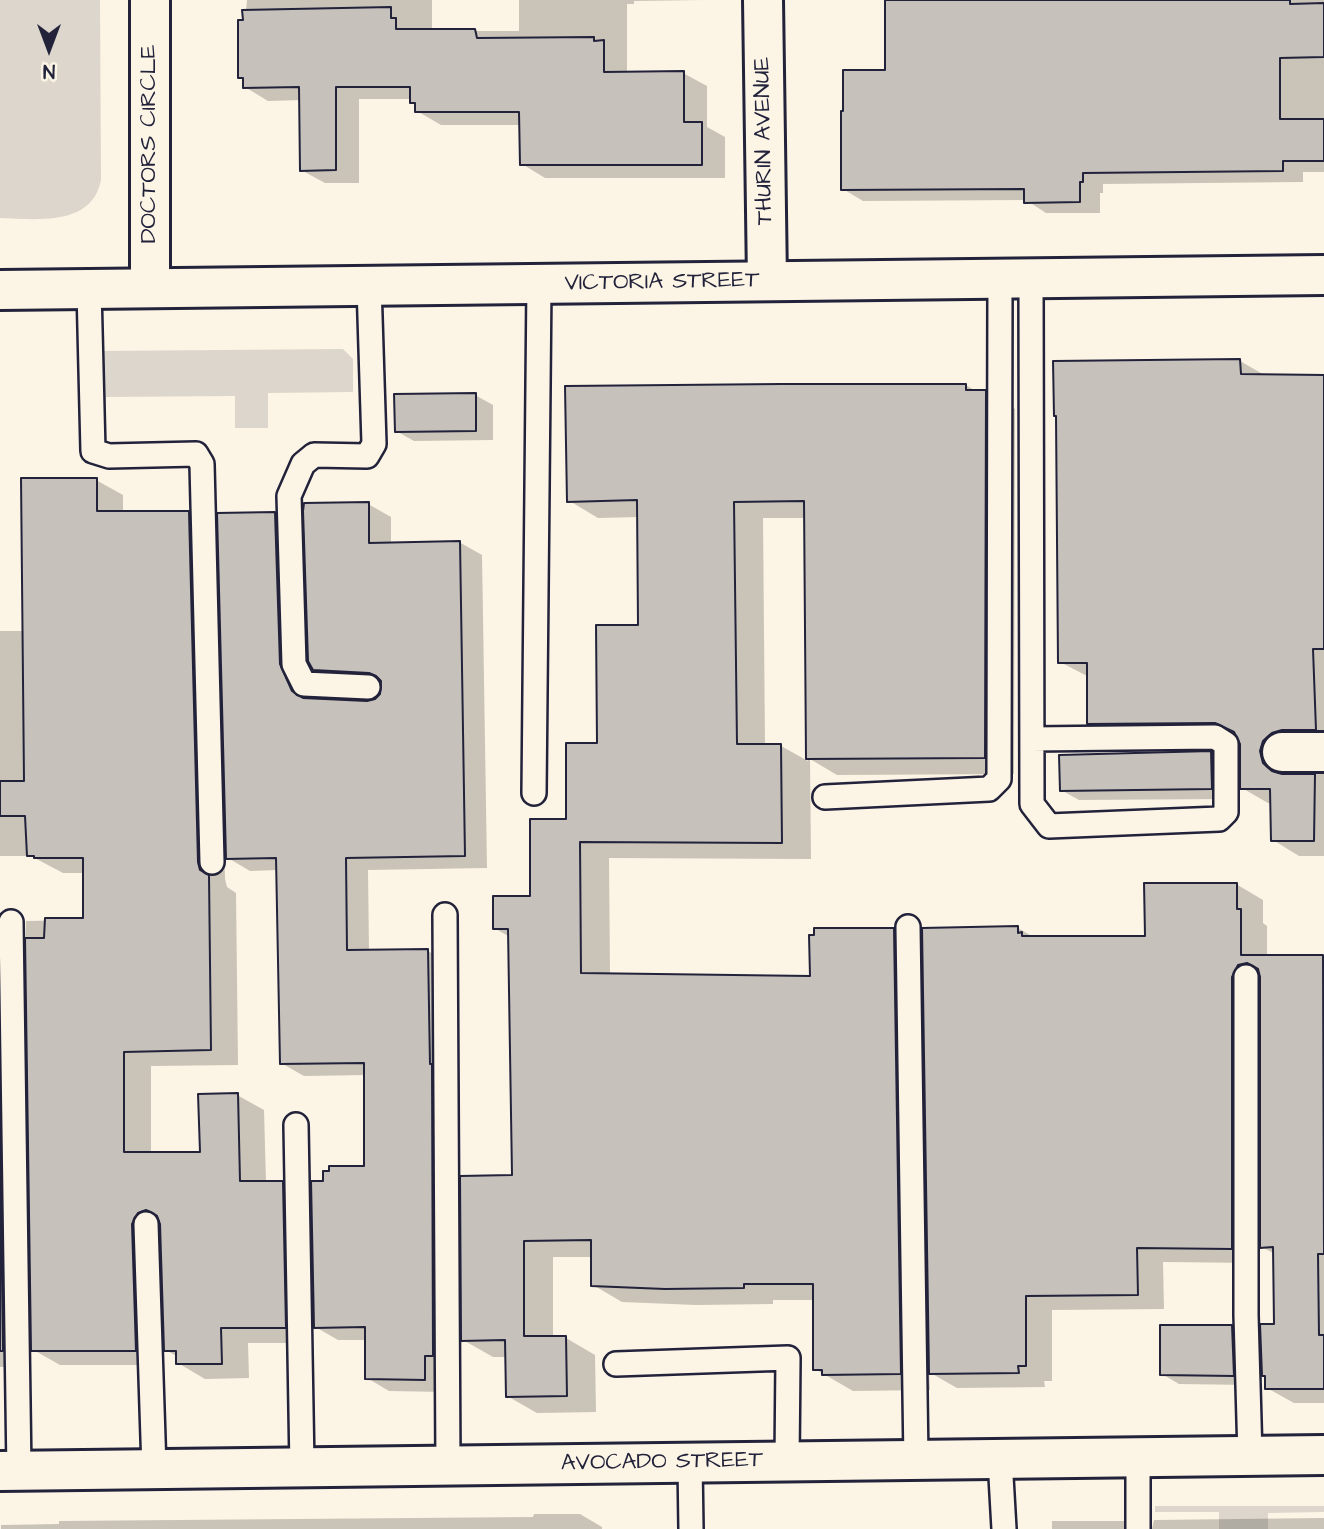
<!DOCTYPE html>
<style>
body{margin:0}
#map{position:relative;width:1324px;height:1529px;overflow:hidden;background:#fcf5e5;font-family:"Architects Daughter",sans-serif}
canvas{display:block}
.north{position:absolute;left:14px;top:14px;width:70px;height:70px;-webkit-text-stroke:5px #fcf5e5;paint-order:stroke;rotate:180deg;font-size:19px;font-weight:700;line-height:28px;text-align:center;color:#22223b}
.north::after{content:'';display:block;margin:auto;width:24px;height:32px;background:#22223b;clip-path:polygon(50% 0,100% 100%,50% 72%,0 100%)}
</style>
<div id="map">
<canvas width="1324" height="1529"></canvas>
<div class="north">N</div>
</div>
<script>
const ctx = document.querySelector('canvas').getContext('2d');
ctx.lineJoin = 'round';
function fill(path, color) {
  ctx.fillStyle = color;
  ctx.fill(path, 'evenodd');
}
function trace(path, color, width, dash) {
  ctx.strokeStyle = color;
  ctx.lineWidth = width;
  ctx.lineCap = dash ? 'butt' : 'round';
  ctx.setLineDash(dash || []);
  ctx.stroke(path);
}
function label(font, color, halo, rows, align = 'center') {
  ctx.font = font + ' "Architects Daughter",sans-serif';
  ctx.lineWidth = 7;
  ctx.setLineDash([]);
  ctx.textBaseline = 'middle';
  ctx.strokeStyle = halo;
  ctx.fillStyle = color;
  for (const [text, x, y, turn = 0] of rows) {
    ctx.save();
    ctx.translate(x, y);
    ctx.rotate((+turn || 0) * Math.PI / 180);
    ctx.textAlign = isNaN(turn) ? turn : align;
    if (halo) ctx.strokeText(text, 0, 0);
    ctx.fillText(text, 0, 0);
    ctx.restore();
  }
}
fill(new Path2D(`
 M 0,0 L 100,0 L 101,180 C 92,227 36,219 0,218 Z
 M 343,349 L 353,359 L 353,392 L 268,393 L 268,428 L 235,428 L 235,396 L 106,397 L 106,434 L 101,434 L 100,351 Z
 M 1155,1506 L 1324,1506 L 1324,1512 L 1268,1513 L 1268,1529 L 1219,1529 L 1219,1512 L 1155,1512 Z`), '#dcd6cc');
fill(new Path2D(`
 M 247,0 L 432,0 L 432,31 L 519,31 L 519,0 L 705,0 L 634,1 L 634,4 L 627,4 L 627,74 L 683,73 L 707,86 L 707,127 L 725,137 L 725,178 L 545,178 L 522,164 L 521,125 L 441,125 L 417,111 L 417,105 L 412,99 L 359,99 L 359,183 L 325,183 L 301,170 L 301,100 L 268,101 L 245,87 L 245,80 L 240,77 Z
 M 886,0 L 1324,0 L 1324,172 L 1303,172 L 1303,182 L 1103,184 L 1103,193 L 1100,193 L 1100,213 L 1046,213 L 1026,200 L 863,201 L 843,189 L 886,72 Z
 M 1240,361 L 1266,376 L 1324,376 L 1324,744 L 1286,769 L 1288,775 L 1324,774 L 1324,856 L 1299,856 L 1273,840 L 1272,803 L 1268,803 L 1242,788 L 1242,744 L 1238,737 L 1116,739 L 1089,723 L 1089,677 L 1060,662 ZM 1266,763 L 1289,776 L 1288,779 L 1266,767 Z
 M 966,385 L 977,392 L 985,392 L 1015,409 L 1014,774 L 837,775 L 810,759 L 811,859 L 609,858 L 610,975 L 812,977 L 894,929 L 924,947 L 1018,928 L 1035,938 L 1147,938 L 1236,884 L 1263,900 L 1263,923 L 1267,926 L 1267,957 L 1324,958 L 1324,1403 L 1294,1403 L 1267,1388 L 1276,1326 L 1275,1254 L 1262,1247 L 1262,986 L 1258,993 L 1258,1263 L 1163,1262 L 1164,1309 L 1052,1310 L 1052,1381 L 1044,1381 L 1045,1387 L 957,1388 L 929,1372 L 930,1390 L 853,1391 L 815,1369 L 815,1300 L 773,1300 L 773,1304 L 696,1305 L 622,1302 L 593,1285 L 593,1257 L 553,1257 L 553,1338 L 566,1338 L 595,1355 L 596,1412 L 537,1413 L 507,1396 L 507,1357 L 493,1357 L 463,1340 L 514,1177 L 510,937 L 494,928 L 532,898 L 568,820 L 599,745 L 640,627 L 639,517 L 598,518 L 568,500 ZM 763,518 L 806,518 L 808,761 L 781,746 L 765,746 Z
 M 475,395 L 493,405 L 493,440 L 414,441 L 396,431 Z
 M 96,480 L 123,495 L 123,513 L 189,513 L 216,529 L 225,879 L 227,887 L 236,893 L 238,1065 L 151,1066 L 151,1153 L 202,1153 L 237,1095 L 264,1110 L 266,1183 L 283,1183 L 313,1201 L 325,1182 L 365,1168 L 366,1075 L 304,1076 L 281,1063 L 278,870 L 250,871 L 228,858 L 275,514 L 298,527 L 302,679 L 312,700 L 368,703 L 376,701 L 382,695 L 382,685 L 337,682 L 314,669 L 368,504 L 391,517 L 391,544 L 459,542 L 482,555 L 487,868 L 368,870 L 369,951 L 428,951 L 450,964 L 447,1392 L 389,1391 L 367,1378 L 367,1340 L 338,1340 L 312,1325 L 312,1343 L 248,1343 L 249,1378 L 205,1379 L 178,1363 L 178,1357 L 166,1350 L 161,1232 L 159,1241 L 163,1365 L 60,1365 L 30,1348 L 30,1366 L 0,1367 L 0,922 L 26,938 L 26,921 L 85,920 L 85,873 L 63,873 L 31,856 L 0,856 L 0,631 L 24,631 Z
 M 1211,753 L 1228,763 L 1229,799 L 1079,800 L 1061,790 L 1089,754 Z
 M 1232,1326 L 1250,1337 L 1251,1385 L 1179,1384 L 1162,1374 Z
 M 534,1514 L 580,1514 L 602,1527 L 602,1529 L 1,1529 L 1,1525 L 59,1524 L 59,1521 L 533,1517 Z
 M 1324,1518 L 1324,1529 L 1152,1529 L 1154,1520 Z
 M 1052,1521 L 1124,1521 L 1138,1529 L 1052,1529 Z`), '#0003');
const building = new Path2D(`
 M 885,0 L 1290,0 L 1290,4 L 1324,3 L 1324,57 L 1280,58 L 1280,119 L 1324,119 L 1324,161 L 1283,161 L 1283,171 L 1083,173 L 1083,182 L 1080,182 L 1080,202 L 1024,203 L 1024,189 L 841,190 L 841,111 L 843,111 L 843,70 L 885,70 Z
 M 391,7 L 391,18 L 396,18 L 396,29 L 475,29 L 477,38 L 594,37 L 594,41 L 604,40 L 604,72 L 684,71 L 684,122 L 702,122 L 702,165 L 520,165 L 519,112 L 415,112 L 415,103 L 410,103 L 410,87 L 336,87 L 336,170 L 300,171 L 299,87 L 243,88 L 243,78 L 238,78 L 238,20 L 243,20 L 242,10 Z
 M 1240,359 L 1241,374 L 1324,375 L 1324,649 L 1313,649 L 1316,730 L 1282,730 L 1272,733 L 1263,741 L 1260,751 L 1263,763 L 1272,771 L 1282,774 L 1315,774 L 1314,841 L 1271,841 L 1270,789 L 1240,789 L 1240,744 L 1234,732 L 1215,723 L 1087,724 L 1087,663 L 1058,663 L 1056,416 L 1054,416 L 1053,361 Z
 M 781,384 L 966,384 L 966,390 L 986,390 L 985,758 L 806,759 L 804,501 L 734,502 L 737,744 L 781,744 L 782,843 L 580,842 L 581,973 L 810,976 L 809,935 L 814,935 L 814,928 L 894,928 L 901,1374 L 822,1375 L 822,1370 L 813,1370 L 813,1284 L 744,1284 L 744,1288 L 665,1289 L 591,1286 L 591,1240 L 524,1241 L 524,1336 L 566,1336 L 567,1396 L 506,1397 L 505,1340 L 461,1341 L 460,1176 L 512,1175 L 508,929 L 493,929 L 493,896 L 530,896 L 530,819 L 566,819 L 566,743 L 597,743 L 596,625 L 638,625 L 637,500 L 567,502 L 565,386 Z
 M 476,393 L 476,431 L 395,432 L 394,394 Z
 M 21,478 L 97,478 L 97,511 L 189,511 L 198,862 L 200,870 L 209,875 L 211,1050 L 124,1052 L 124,1152 L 200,1152 L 198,1094 L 238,1093 L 240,1181 L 283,1181 L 286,1328 L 221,1328 L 222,1364 L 176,1364 L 176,1351 L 164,1351 L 160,1224 L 157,1216 L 146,1210 L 138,1213 L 132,1224 L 136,1351 L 31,1351 L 25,938 L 44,938 L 45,918 L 83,918 L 83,858 L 34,858 L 34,856 L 27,856 L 25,816 L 0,816 L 0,781 L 24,781 Z
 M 369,502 L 369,543 L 460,541 L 465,856 L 346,858 L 347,950 L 428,949 L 430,1064 L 432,1064 L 433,1356 L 425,1356 L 425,1380 L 365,1379 L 365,1327 L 314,1328 L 311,1181 L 323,1181 L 323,1171 L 329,1171 L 329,1166 L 364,1166 L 364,1063 L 280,1064 L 276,858 L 226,859 L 217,513 L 275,512 L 280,664 L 292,691 L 303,698 L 367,701 L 375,699 L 380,694 L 381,681 L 376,676 L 369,673 L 313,670 L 308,661 L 303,511 L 304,503 Z
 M 1211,751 L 1212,789 L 1060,791 L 1059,755 Z
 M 1144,883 L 1237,883 L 1237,909 L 1241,909 L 1241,955 L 1323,955 L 1324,1254 L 1318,1254 L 1319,1335 L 1324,1335 L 1324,1389 L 1265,1389 L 1265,1376 L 1262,1376 L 1260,1324 L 1274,1324 L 1273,1247 L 1260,1248 L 1260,977 L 1258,969 L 1247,963 L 1238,965 L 1232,977 L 1232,1249 L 1137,1248 L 1138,1295 L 1026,1296 L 1026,1366 L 1018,1366 L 1019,1373 L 929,1374 L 922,928 L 1018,926 L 1018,933 L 1022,932 L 1022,936 L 1145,936 Z
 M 0,1128 L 3,1351 L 0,1351 Z
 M 1160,1325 L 1232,1325 L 1234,1376 L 1160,1375 Z`);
fill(building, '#c6c1bb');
trace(building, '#22223b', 2);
const service = new Path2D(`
 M 1031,279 L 1032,804 L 1049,826 L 1219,819 L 1226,812 L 1226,744 L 1215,737 L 1032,739
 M 89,289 L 93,451 L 109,456 L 196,454 L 202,464 L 212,862
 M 368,687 L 304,684 L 294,664 L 289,496 L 303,464 L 314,455 L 367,456 L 374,444 L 369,285
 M 534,793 L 539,284
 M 825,797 L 989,789 L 999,779 L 1000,279
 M 445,915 L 448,1466
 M 11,922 L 19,1471
 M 908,927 L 916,1460
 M 1246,977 L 1246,1315 L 1250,1456
 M 296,1125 L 302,1467
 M 146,1224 L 154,1469
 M 616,1364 L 788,1358 L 787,1462
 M 1138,1458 L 1138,1529
 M 1000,1459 L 1004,1529
 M 690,1463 L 691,1529`);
const minor = new Path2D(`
 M 150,288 L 150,0
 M 1282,752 L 1324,752
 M 0,1471 L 1324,1455`);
const tertiary = new Path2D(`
 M 763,0 L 767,281`);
const secondary = new Path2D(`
 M 0,290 L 1324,275`);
trace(service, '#22223b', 28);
trace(minor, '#22223b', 44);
trace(tertiary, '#22223b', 44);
trace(secondary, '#22223b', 44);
trace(service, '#fcf5e5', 23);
trace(minor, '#fcf5e5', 38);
trace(tertiary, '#fcf5e5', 38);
trace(secondary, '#fcf5e5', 38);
label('23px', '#22223b', '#fcf5e5', [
 ["THURIN AVENUE",765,141,-91],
 ["DOCTORS CIRCLE",150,144,-90],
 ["VICTORIA STREET",662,283,-1],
 ["AVOCADO STREET",662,1463,-1]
]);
</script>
